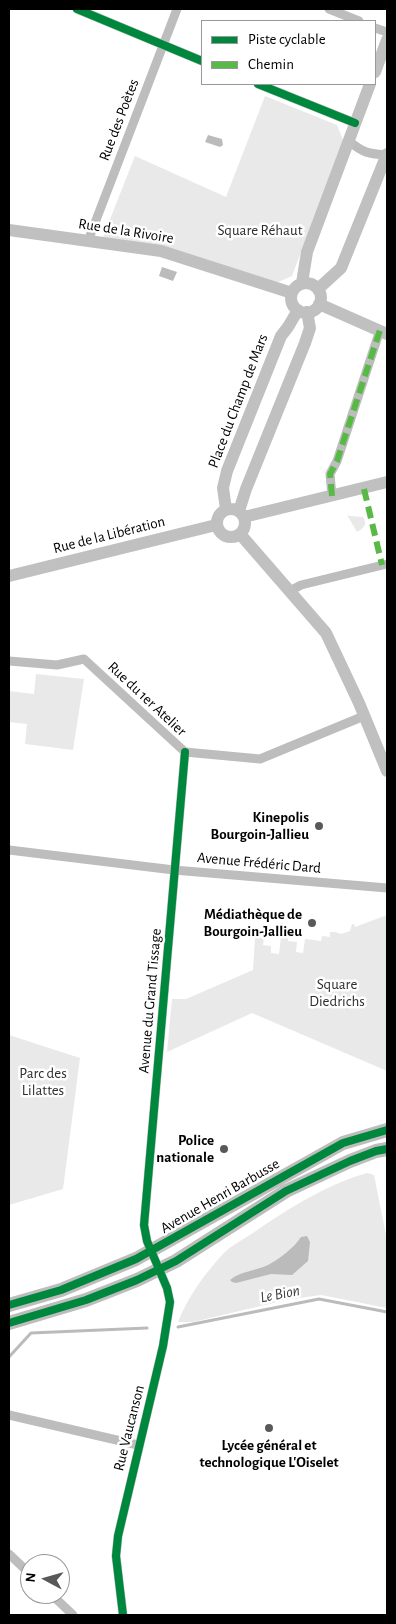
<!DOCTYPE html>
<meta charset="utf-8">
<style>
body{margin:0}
#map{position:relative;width:396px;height:1624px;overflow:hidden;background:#fff;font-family:"Alegreya Sans",sans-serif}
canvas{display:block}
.frame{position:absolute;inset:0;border:10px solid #000;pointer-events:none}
.legend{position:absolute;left:201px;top:20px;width:175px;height:65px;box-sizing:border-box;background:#fff;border:1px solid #999;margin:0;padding:6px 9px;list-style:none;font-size:15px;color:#000}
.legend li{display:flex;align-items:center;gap:10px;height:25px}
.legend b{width:25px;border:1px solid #999}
.north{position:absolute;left:20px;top:1554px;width:50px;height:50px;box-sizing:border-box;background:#fff;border:1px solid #999;border-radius:50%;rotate:276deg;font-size:14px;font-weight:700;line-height:20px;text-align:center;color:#000}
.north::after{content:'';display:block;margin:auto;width:18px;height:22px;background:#595959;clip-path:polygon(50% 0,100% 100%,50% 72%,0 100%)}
</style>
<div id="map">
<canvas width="396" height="1624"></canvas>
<div class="frame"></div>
<ul class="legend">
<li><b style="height:6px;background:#00873e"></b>Piste cyclable</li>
<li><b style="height:6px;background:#58b947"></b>Chemin</li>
</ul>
<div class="north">N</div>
</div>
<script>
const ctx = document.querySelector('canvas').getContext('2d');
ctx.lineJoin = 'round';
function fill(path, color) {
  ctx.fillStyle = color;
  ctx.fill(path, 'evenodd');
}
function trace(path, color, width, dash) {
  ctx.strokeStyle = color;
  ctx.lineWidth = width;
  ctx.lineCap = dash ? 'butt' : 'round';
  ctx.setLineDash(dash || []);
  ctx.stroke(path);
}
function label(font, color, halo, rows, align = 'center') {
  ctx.font = font + ' "Alegreya Sans",sans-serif';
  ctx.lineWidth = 5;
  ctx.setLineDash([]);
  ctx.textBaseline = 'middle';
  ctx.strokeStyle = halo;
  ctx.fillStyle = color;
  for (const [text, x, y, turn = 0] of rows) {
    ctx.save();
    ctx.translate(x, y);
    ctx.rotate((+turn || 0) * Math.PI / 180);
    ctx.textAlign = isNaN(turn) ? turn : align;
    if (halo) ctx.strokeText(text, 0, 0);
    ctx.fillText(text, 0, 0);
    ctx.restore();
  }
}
fill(new Path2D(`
 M 265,96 L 337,125 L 343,140 L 292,276 L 276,283 L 103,237 L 135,156 L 226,197 Z
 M 347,515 L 350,516 L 363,517 C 368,524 364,528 357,532 Z
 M 36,674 L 84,679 L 73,750 L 25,744 L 27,724 L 9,722 L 9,691 L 34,694 Z
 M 387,915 L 387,1071 L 252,1013 L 167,1052 L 172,999 L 186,999 L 253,970 L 255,938 L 264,938 L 263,945 L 271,946 L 271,953 L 279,954 L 281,937 L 288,938 L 288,941 L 297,942 L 296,952 L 303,953 L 305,939 L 321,941 L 322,936 L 330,937 L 330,932 L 335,932 L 341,934 L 350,931 L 352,924 L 354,924 L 355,927 Z
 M 9,1035 L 80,1058 L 63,1189 L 9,1205 Z
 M 367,1173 L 374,1175 L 387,1240 L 387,1308 L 321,1295 L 286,1300 L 193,1322 L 178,1322 C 188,1296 206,1272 224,1253 C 232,1245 244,1239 253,1233 C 288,1209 325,1185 367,1173 Z`), '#e9e9e9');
fill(new Path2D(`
 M 208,135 L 222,139 L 223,145 L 220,147 L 205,142 Z
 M 162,267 L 177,272 L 173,281 L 159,276 Z
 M 307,1236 L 310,1242 L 308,1261 L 292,1275 L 271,1274 L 236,1283 L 232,1282 L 230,1280 C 240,1271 256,1271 268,1265 C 279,1259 294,1248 301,1237 Z`), '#bbb');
trace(new Path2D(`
 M 178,1327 L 319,1299 L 387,1312
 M 9,1357 L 31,1333 L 147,1328`), '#bbb', 3);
trace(new Path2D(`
 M 77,9 L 202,61
 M 329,9 L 359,21
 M 375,28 L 387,32
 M 258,84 L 355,123
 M 349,141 C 363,153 369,154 387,155
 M 88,241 L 177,9
 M 332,496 L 330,474 L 337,461 L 380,330
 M 290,591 L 301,585 L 387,564
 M 9,661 L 57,665 L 84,659 L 185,752 L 260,759 L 364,716
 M 9,850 L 174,870 L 387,888
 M 9,1415 L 138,1445
 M 9,1554 L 30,1574
 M 51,1594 L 73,1615
 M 123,1615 L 116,1556 L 118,1536 L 163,1346 L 170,1302 L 167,1288 L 147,1241 L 144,1225 L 185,752`), '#bdbdbd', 9);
trace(new Path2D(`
 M 375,72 L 387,40
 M 9,230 L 161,251 L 292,293
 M 302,283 L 307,252 L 370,84
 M291 298a15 15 0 1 1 30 0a15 15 0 1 1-30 0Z
 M 318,289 L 341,268 L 387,154
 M 319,304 L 387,334
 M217 523a14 14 0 1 1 28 0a14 14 0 1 1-28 0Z
 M 226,509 L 223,488 L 227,471 L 281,336 L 288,327 L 298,310
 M 239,511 L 246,489 L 305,343 L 310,328 L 307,312
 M 244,517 L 387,482
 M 240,534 L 326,633 L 359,703 L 387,771
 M 9,576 L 216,525`), '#c0c0c0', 12);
trace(new Path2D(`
 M 9,1305 L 61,1290 L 136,1259 L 343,1143 L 387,1130
 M 9,1323 L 86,1300 L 137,1280 L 176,1261 L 286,1191 L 350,1161 L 376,1151 L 387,1149`), '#bdbdbd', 14);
trace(new Path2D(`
 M 364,489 L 382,565
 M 332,496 L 330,474 L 337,461 L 380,330`), '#58b947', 6, [12, 6]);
trace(new Path2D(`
 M 77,9 L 202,61
 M 258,84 L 355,123
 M 9,1305 L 61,1290 L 136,1259 L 343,1143 L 387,1130
 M 9,1323 L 86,1300 L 137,1280 L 176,1261 L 286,1191 L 350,1161 L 376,1151 L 387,1149
 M 123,1615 L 116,1556 L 118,1536 L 163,1346 L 170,1302 L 167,1288 L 147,1241 L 144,1225 L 185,752`), '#00873e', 8);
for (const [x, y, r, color] of [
 [319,826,5,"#595959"],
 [312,923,5,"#595959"],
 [224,1149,5,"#595959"],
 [269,1428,5,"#595959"]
]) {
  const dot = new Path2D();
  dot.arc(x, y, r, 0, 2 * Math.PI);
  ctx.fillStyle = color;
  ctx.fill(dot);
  trace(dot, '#fff', 2);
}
label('15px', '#000', '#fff', [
 ["Rue des Poètes",119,120,-69],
 ["Rue de la Rivoire",126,231,9],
 ["Place du Champ de Mars",238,401,-69],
 ["Rue de la Libération",109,535,-14],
 ["Rue du 1er Atelier",147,699,43],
 ["Avenue Frédéric Dard",259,863,5],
 ["Avenue du Grand Tissage",150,1001,-85],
 ["Avenue Henri Barbusse",220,1196,-30],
 ["Rue Vaucanson",129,1428,-76]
]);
label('15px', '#2e2e2e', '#fff', [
 ["Square Réhaut",260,230],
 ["Square",337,984],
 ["Diedrichs",337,1001],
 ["Parc des",43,1073],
 ["Lilattes",43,1090]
]);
label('bold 15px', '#000', '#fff', [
 ["Kinepolis",309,817],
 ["Bourgoin-Jallieu",309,834],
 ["Médiathèque de",302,914],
 ["Bourgoin-Jallieu",302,931],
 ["Police",214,1140],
 ["nationale",214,1157],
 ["Lycée général et",269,1445,"center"],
 ["technologique L'Oiselet",269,1462,"center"]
], 'right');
label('italic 16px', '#3f3f3f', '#fff', [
 ["Le Bion",280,1294,-11]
]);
</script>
